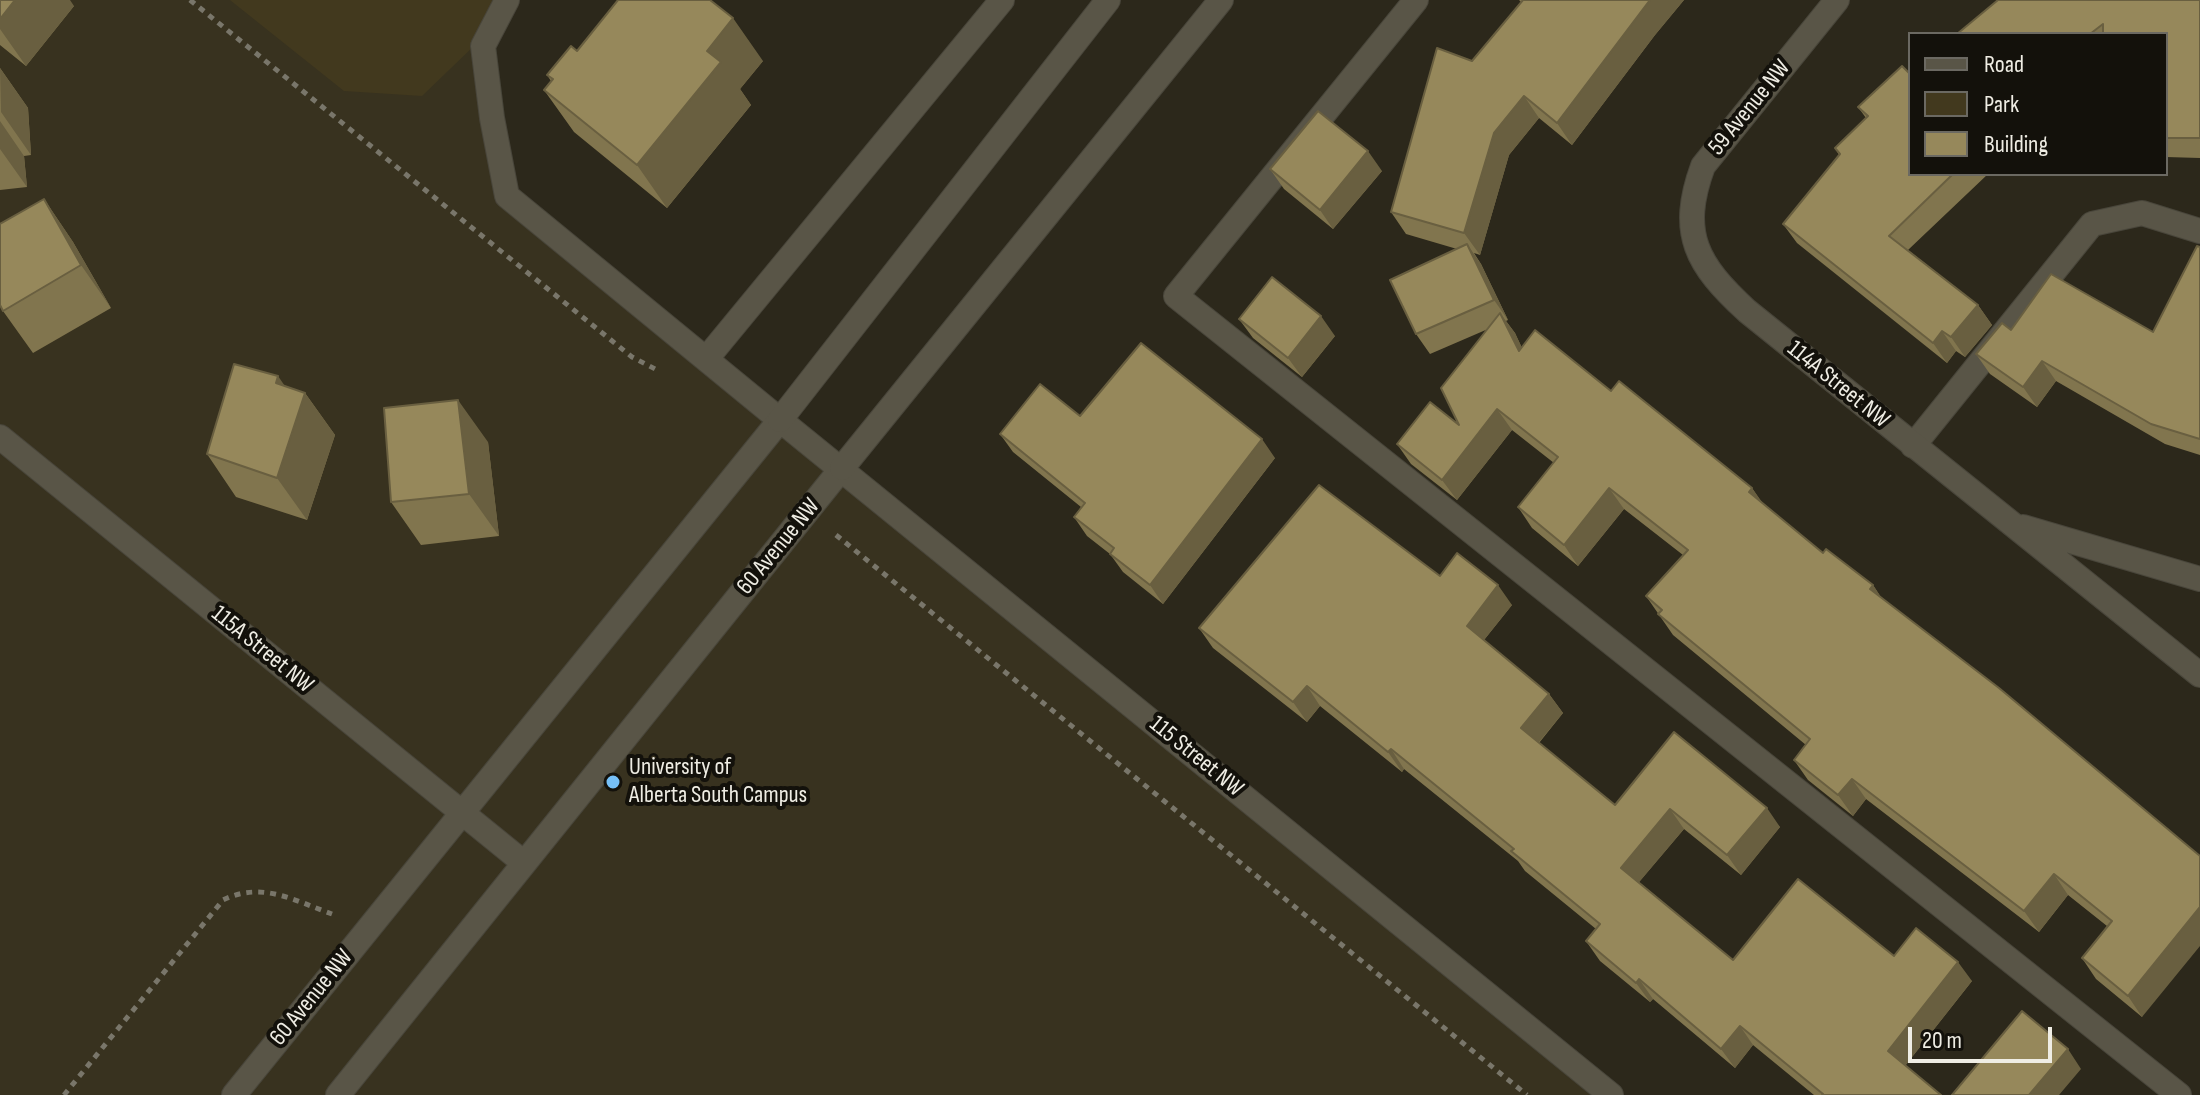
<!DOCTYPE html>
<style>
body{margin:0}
#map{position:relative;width:2200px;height:1095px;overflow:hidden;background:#2c281b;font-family:"Sofia Sans Condensed",sans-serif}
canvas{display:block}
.legend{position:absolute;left:1908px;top:32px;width:260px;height:144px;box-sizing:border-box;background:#13110b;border:2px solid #6b6962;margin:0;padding:10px 14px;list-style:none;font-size:24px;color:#efede4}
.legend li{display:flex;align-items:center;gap:16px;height:40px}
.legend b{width:40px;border:2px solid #6b6962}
.scale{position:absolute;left:1908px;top:1027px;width:144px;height:36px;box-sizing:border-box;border:4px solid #efede4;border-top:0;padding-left:10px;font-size:24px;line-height:28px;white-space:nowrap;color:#efede4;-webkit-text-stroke:6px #13110b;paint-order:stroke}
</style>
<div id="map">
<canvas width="2200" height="1095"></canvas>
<ul class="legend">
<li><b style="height:10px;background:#595547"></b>Road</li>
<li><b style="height:22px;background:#42391e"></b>Park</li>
<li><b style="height:22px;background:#96885b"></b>Building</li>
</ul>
<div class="scale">20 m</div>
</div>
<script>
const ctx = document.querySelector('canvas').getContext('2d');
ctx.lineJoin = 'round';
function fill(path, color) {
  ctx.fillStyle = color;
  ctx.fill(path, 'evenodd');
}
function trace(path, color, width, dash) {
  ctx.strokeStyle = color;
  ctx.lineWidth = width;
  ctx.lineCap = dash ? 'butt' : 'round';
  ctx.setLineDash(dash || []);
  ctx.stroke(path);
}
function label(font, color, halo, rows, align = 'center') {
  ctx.font = font + ' "Sofia Sans Condensed",sans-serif';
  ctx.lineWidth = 8;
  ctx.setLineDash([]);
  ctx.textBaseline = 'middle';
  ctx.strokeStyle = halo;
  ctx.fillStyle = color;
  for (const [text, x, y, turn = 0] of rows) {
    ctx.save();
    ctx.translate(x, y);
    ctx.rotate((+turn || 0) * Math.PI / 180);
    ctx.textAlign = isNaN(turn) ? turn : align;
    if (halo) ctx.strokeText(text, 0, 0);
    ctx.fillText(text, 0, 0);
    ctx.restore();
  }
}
fill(new Path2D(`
 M 0,0 L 507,0 L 483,47 L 508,197 L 1611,1095 L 0,1095 Z`), '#38321f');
fill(new Path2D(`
 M 230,0 L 500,0 L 477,43 L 422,96 L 344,91 Z`), '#42391e');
const lane = new Path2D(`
 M 507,0 L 483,46 L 492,118 L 507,196 L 780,420
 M 1416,0 L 1176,296 L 2179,1095
 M 707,358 L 1002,0
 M 1913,446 L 2092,224 L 2142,213 L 2200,231`);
const street = new Path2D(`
 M 1837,0 L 1703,166 C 1678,234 1697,265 1747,311 L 2200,675
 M 0,437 L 524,863
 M 2023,527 L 2200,579
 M 234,1095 L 780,420 L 1611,1095
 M 338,1095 L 842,468`);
const secondary = new Path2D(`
 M 780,420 L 1108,0
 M 842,468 L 1221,0`);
trace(lane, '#49463b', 26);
trace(street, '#49463b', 26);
trace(secondary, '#49463b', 26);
trace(new Path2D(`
 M 190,0 L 632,357 L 659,371
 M 836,535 L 1527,1095
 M 64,1095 L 223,900 C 262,881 293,900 332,914`), '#79766a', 5, [6, 6]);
trace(lane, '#595547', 24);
trace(street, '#595547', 24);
trace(secondary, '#595547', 24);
fill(new Path2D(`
 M 0,0 L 74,6 L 26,66 L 0,45 Z
 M 1519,0 L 1684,0 L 1655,35 L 1572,145 L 1539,118 L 1509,155 L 1480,255 L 1474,253 L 1481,264 L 1508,320 L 1506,321 L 1515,333 L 1522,348 L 1611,391 L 1752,488 L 1762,503 L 1823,553 L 1873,585 L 1882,599 L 2200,856 L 2142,1017 L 2096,979 L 2082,958 L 2107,926 L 2068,895 L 2039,932 L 1866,799 L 1853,816 L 1808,780 L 1794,760 L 1806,745 L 1673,635 L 1646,596 L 1683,555 L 1624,509 L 1578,566 L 1532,528 L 1518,507 L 1554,463 L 1512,430 L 1457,500 L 1411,464 L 1397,444 L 1459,425 L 1488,329 L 1430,354 L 1416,334 L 1457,249 L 1406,234 L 1391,212 L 1472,61 L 1521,2 Z
 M 2200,0 L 2200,158 L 2166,157 L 2166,34 L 1957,34 Z
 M 577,51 L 763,61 L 740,89 L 751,105 L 667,208 L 574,132 L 544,90 L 551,81 L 547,75 Z
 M 1902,66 L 1910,174 L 1988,174 L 1908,250 L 1978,305 L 1992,325 L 1965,357 L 1956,351 L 1947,363 L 1797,243 L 1783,224 L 1839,155 L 1835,148 L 1866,118 L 1858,107 Z
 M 0,68 L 28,108 L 31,155 L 24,156 L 27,187 L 0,190 Z
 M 1270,169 L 1382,171 L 1333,229 L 1284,189 Z
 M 44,199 L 73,242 L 111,308 L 33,353 L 3,311 Z
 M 2200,247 L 2200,455 L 2165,444 L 2056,381 L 2037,407 L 1990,374 L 1976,354 L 2011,330 L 2153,332 Z
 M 1239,319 L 1335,336 L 1302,377 L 1253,338 Z
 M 285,386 L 305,393 L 335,435 L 307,520 L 236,497 L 207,454 Z
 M 1080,416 L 1275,458 L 1163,604 L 1123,572 L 1110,554 L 1087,536 L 1074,517 L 1081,507 L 1013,452 L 1000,434 Z
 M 488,442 L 499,536 L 421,545 L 391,502 Z
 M 1440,576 L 1512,605 L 1484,640 L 1549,694 L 1563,713 L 1539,743 L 1615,805 L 1674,732 L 1780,827 L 1741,875 L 1684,829 L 1639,882 L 1733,960 L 1894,956 L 1972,981 L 1905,1066 L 1941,1095 L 1814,1095 L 1753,1045 L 1735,1068 L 1653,999 L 1650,1002 L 1600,961 L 1586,941 L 1596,929 L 1525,871 L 1518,861 L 1404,769 L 1402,772 L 1320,706 L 1307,722 L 1213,648 L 1199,628 Z`), '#81754e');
fill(new Path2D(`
 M 15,0 L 70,0 L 74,6 L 26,66 L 0,29 L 0,19 Z
 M 1650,0 L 1684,0 L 1655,35 L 1572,145 L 1557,123 Z
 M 733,18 L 763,61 L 740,89 L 751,105 L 667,208 L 637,165 L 707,51 Z
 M 0,68 L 28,108 L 31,155 L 1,112 Z
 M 1524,96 L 1539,118 L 1509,155 L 1480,255 L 1464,233 L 1494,133 Z
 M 0,121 L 24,156 L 27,187 L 0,149 Z
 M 1368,151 L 1382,171 L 1333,229 L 1320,210 Z
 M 44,199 L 73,242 L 111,308 L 81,265 Z
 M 1467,244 L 1481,264 L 1508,320 L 1494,300 Z
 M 1978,305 L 1992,325 L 1965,357 L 1951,337 Z
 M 1500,313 L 1515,333 L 1533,372 L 1519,351 Z
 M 1321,316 L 1335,336 L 1302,377 L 1288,358 Z
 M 1942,331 L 1956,351 L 1947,363 L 1933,343 Z
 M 2042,361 L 2056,381 L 2037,407 L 2023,387 Z
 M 278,376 L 300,408 L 305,393 L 335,435 L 307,520 L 277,478 L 276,383 Z
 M 458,400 L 488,442 L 499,536 L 469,494 Z
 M 1497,409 L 1512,430 L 1457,500 L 1442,480 Z
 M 1262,439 L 1275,458 L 1163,604 L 1150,585 Z
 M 1609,488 L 1624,509 L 1578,566 L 1564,545 Z
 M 1752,488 L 1767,509 L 1749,492 Z
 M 1498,585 L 1512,605 L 1480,645 L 1467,626 Z
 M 1873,585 L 1887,606 L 1870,589 Z
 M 1307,686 L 1320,706 L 1307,722 L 1293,702 Z
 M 1549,694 L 1563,713 L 1534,748 L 1521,728 Z
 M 1391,749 L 1404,769 L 1402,772 L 1388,752 Z
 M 1852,779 L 1866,799 L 1853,816 L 1838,795 Z
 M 1767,808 L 1780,827 L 1741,875 L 1727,855 Z
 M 1670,809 L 1684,829 L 1635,887 L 1621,868 Z
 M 2054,874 L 2068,895 L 2039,932 L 2024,911 Z
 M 2200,907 L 2200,946 L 2142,1017 L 2128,996 Z
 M 1958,962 L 1972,981 L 1901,1071 L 1888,1051 Z
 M 1639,979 L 1653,999 L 1650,1002 L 1636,983 Z
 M 1740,1026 L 1753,1045 L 1735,1068 L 1721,1049 Z
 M 2068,1049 L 2081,1069 L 2059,1095 L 2029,1095 Z`), '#695f40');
const building = new Path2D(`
 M 0,0 L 15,0 L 0,19 Z
 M 618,0 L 710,0 L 733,18 L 707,51 L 721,62 L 637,165 L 544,90 L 553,79 L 547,75 L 571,46 L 577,51 Z
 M 1523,0 L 1650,0 L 1557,123 L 1524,96 L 1494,133 L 1464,233 L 1391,212 L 1437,48 L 1472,61 Z
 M 1998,0 L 2200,0 L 2200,138 L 2166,138 L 2166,34 L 2103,34 L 2103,24 L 2090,34 L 1957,34 Z
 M 1902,66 L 1910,74 L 1910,174 L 1953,174 L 1889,236 L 1978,305 L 1951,337 L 1942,331 L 1933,343 L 1783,224 L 1840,154 L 1835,148 L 1868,116 L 1858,107 Z
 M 1318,111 L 1368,151 L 1320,210 L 1270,169 Z
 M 44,199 L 81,265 L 3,311 L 0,305 L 0,224 Z
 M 1467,244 L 1494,300 L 1416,334 L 1390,280 Z
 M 2197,246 L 2200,247 L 2200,439 L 2151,424 L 2042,361 L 2023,387 L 1976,354 L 2002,323 L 2011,330 L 2051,274 L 2153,332 Z
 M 1272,277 L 1321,316 L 1288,358 L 1239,319 Z
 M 1500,313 L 1519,351 L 1535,330 L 1611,391 L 1619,381 L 1752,488 L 1749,492 L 1823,553 L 1826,549 L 1873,585 L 1870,589 L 1999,688 L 2200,856 L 2200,907 L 2128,996 L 2082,958 L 2112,921 L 2054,874 L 2024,911 L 1852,779 L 1838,795 L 1794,760 L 1810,739 L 1658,614 L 1662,610 L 1646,596 L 1688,550 L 1609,488 L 1564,545 L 1518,507 L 1558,457 L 1497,409 L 1442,480 L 1397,444 L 1430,402 L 1459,425 L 1441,388 Z
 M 1141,343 L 1262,439 L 1150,585 L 1110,554 L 1114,548 L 1074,517 L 1085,503 L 1000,434 L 1040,384 L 1080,416 Z
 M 234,364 L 278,376 L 276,383 L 305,393 L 277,478 L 207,454 Z
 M 458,400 L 469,494 L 391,502 L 384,408 Z
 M 1319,485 L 1440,576 L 1457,553 L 1498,585 L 1467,626 L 1549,694 L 1521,728 L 1615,805 L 1674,732 L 1767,808 L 1727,855 L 1670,809 L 1621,868 L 1733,960 L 1798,879 L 1894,956 L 1916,928 L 1958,962 L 1888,1051 L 1941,1095 L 1822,1095 L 1823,1094 L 1740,1026 L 1721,1049 L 1639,979 L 1636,983 L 1586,941 L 1600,924 L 1511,851 L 1514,849 L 1391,749 L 1388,752 L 1307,686 L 1293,702 L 1199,628 Z
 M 2022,1011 L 2068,1049 L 2029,1095 L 1952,1095 Z`);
fill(building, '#96885b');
trace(building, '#695f40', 2);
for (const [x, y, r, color] of [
 [613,782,8,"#76c0f7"]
]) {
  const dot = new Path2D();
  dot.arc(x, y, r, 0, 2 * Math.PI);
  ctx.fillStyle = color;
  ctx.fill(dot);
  trace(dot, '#13110b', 3);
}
label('24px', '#efede4', '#13110b', [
 ["59 Avenue NW",1750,108,-51],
 ["114A Street NW",1838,385,39],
 ["60 Avenue NW",779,547,-51],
 ["115A Street NW",262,650,39],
 ["115 Street NW",1196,757,39],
 ["60 Avenue NW",312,998,-51]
]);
label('24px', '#efede4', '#13110b', [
 ["University of",629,768],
 ["Alberta South Campus",629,796]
], 'left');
</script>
